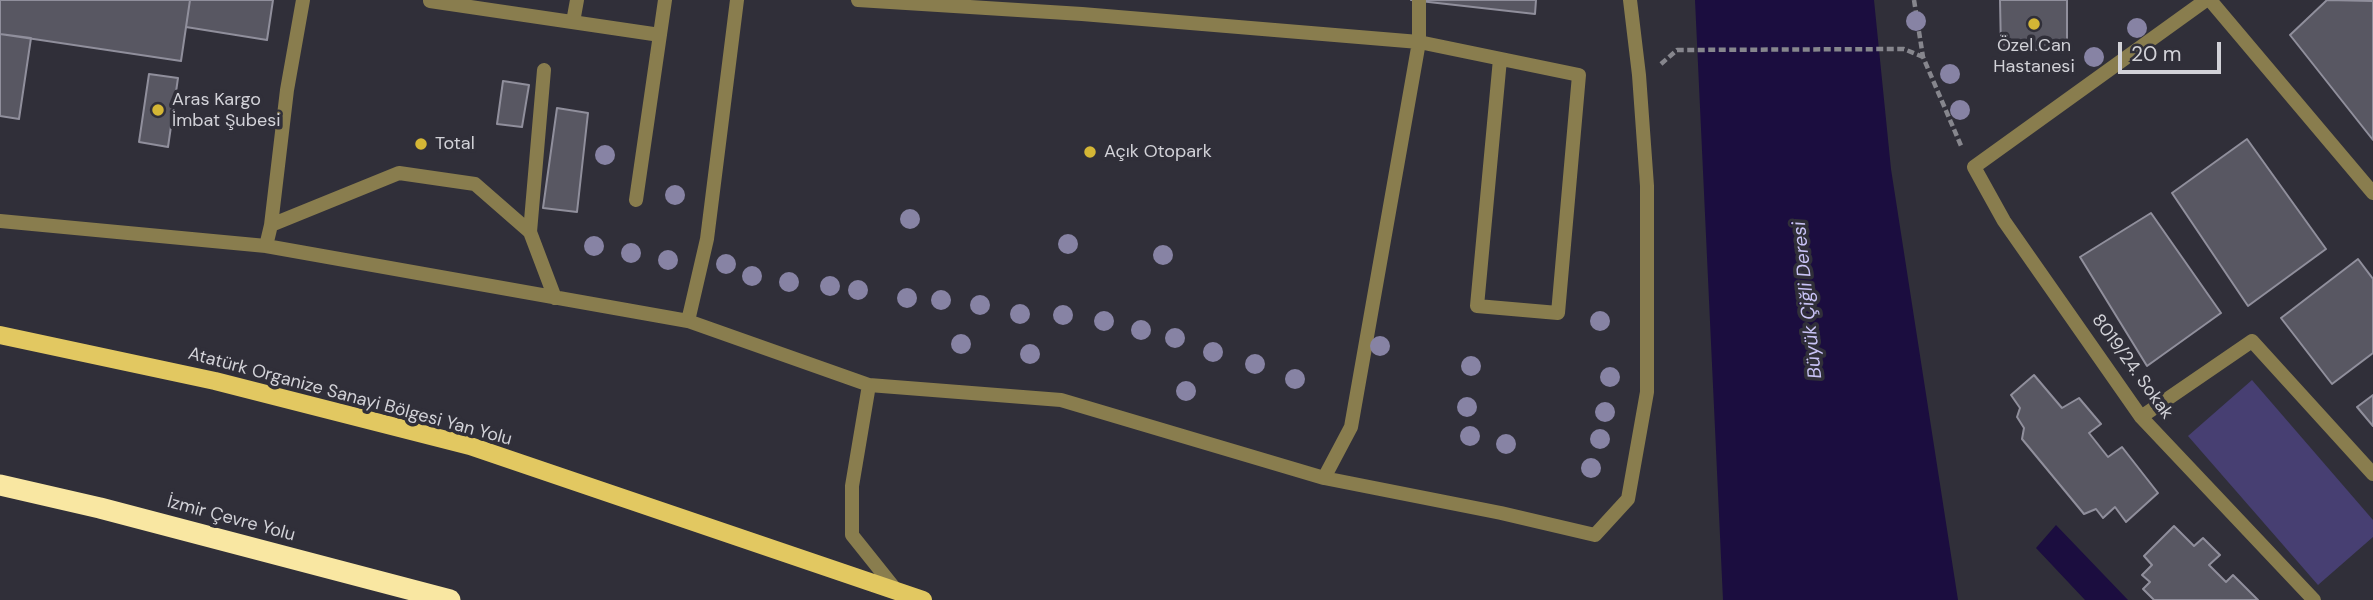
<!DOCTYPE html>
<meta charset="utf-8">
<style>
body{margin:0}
#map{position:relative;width:2373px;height:600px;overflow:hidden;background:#302f39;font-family:"DM Sans",sans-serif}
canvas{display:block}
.scale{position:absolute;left:2118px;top:42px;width:103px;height:32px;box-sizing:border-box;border:4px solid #d2d2d8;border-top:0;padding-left:9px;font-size:21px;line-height:24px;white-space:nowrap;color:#d2d2d8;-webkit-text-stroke:5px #302f39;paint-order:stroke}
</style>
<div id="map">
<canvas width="2373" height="600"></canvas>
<div class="scale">20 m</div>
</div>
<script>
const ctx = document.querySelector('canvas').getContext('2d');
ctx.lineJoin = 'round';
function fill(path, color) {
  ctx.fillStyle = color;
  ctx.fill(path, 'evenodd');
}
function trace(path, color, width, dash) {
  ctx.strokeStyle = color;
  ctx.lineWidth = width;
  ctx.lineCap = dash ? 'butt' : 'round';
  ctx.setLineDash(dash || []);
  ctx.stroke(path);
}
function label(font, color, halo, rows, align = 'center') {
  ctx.font = font + ' "DM Sans",sans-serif';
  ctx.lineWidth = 7;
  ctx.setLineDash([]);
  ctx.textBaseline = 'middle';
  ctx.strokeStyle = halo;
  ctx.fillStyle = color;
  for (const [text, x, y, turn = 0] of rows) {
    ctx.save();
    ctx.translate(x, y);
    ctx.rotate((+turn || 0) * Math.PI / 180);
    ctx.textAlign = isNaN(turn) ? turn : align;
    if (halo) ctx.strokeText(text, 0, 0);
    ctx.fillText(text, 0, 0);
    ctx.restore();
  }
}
fill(new Path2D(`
 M 2252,380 L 2373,520 L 2373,537 L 2318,585 L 2188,436 Z`), '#473f72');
fill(new Path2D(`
 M 1695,0 L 1874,0 L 1891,169 L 1958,600 L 1723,600 Z
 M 2056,525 L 2128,600 L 2085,600 L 2036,548 Z`), '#1b0d3f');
const building = new Path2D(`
 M 0,0 L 190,0 L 181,61 L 0,34 Z
 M 190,0 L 273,0 L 267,40 L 186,27 Z
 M 1411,0 L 1536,0 L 1535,14 Z
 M 2000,0 L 2067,0 L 2067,49 L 2001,51 Z
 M 2327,0 L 2373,1 L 2373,140 L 2290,35 Z
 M 0,34 L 31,38 L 19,119 L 0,116 Z
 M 149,74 L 178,78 L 168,147 L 139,142 Z
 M 503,81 L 529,85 L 522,127 L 497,124 Z
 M 557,108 L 588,113 L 577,212 L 543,208 Z
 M 2247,139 L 2326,249 L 2248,306 L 2172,193 Z
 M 2151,213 L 2221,313 L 2147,366 L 2080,257 Z
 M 2358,259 L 2373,279 L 2373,353 L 2332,384 L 2281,318 Z
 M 2034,375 L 2062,408 L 2079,398 L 2101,424 L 2089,433 L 2108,457 L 2122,447 L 2158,493 L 2126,522 L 2115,507 L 2103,518 L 2096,509 L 2084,514 L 2022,439 L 2024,428 L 2017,417 L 2020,408 L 2011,395 Z
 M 2373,395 L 2373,426 L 2357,407 Z
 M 2174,526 L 2194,546 L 2203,538 L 2220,555 L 2209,565 L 2226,582 L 2233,575 L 2258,600 L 2154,600 L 2143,589 L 2150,582 L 2142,575 L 2152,565 L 2144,556 Z`);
fill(building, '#585762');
trace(building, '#908f9c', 2);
trace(new Path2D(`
 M 1914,0 L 1923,57 L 1962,148
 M 1661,64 L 1677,50 L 1904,49 L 1923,57`), '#86868d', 4.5, [7, 3.5]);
trace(new Path2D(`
 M 858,0 L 1082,14 L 1419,42 L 1351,427 L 1324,478 L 1501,513 L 1595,535 L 1628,499 L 1647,392 L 1647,186 L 1639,75 L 1630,0
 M 430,1 L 660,35
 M 1419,1 L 1419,42 L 1579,75 L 1558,313 L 1477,306 L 1500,59
 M 573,22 L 577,0
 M 636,200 L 665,0
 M 0,221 L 266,246 L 688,321 L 869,385 L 1061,400 L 1324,478
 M 271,225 L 399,173 L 475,184 L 530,232 L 555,298
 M 530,232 L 544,70
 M 266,246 L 271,225 L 287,90 L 303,0
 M 688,321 L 707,239 L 737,0
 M 869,385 L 852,486 L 852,535 L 896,590`), '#897d4e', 14);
trace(new Path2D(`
 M 2206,0 L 1974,167 L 2004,221 L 2141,417 L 2314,600
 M 2210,0 L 2373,193
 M 2141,417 L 2252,341 L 2373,474`), '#897d4e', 14);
trace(new Path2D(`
 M 0,335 L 215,381 L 470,446 L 923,600`), '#e2c861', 18);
trace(new Path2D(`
 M 0,485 L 100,508 L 450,600`), '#f9e7a2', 21);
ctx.fillStyle = '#8783a4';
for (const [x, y] of [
 [1916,21],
 [2137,28],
 [2094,57],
 [1950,74],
 [1960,110],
 [605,155],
 [675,195],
 [910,219],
 [1068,244],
 [594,246],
 [631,253],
 [1163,255],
 [668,260],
 [726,264],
 [752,276],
 [789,282],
 [830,286],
 [858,290],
 [907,298],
 [941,300],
 [980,305],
 [1020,314],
 [1063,315],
 [1104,321],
 [1600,321],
 [1141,330],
 [1175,338],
 [961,344],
 [1380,346],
 [1213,352],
 [1030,354],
 [1255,364],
 [1471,366],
 [1610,377],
 [1295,379],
 [1186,391],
 [1467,407],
 [1605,412],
 [1470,436],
 [1600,439],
 [1506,444],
 [1591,468]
]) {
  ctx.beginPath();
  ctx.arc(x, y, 10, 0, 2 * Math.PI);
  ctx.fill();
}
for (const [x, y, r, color] of [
 [2034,24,7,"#d4b635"],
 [158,110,7,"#d4b635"],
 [421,144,7,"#d4b635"],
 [1090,152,7,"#d4b635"]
]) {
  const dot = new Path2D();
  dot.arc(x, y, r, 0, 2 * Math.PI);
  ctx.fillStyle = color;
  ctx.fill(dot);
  trace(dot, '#302f39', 2.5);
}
label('18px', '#d2d2d8', '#302f39', [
 ["Özel Can",2034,46,"center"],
 ["Hastanesi",2034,67,"center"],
 ["Aras Kargo",172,100],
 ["İmbat Şubesi",172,121],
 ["Total",435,144],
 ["Açık Otopark",1104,152]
], 'left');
label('18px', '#d2d2d8', '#302f39', [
 ["8019/24. Sokak",2132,367,54],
 ["Atatürk Organize Sanayi Bölgesi Yan Yolu",350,397,15],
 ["İzmir Çevre Yolu",231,519,15]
]);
label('italic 19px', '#c9c3f6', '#302f39', [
 ["Büyük Çiğli Deresi",1808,300,-96]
]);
</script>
